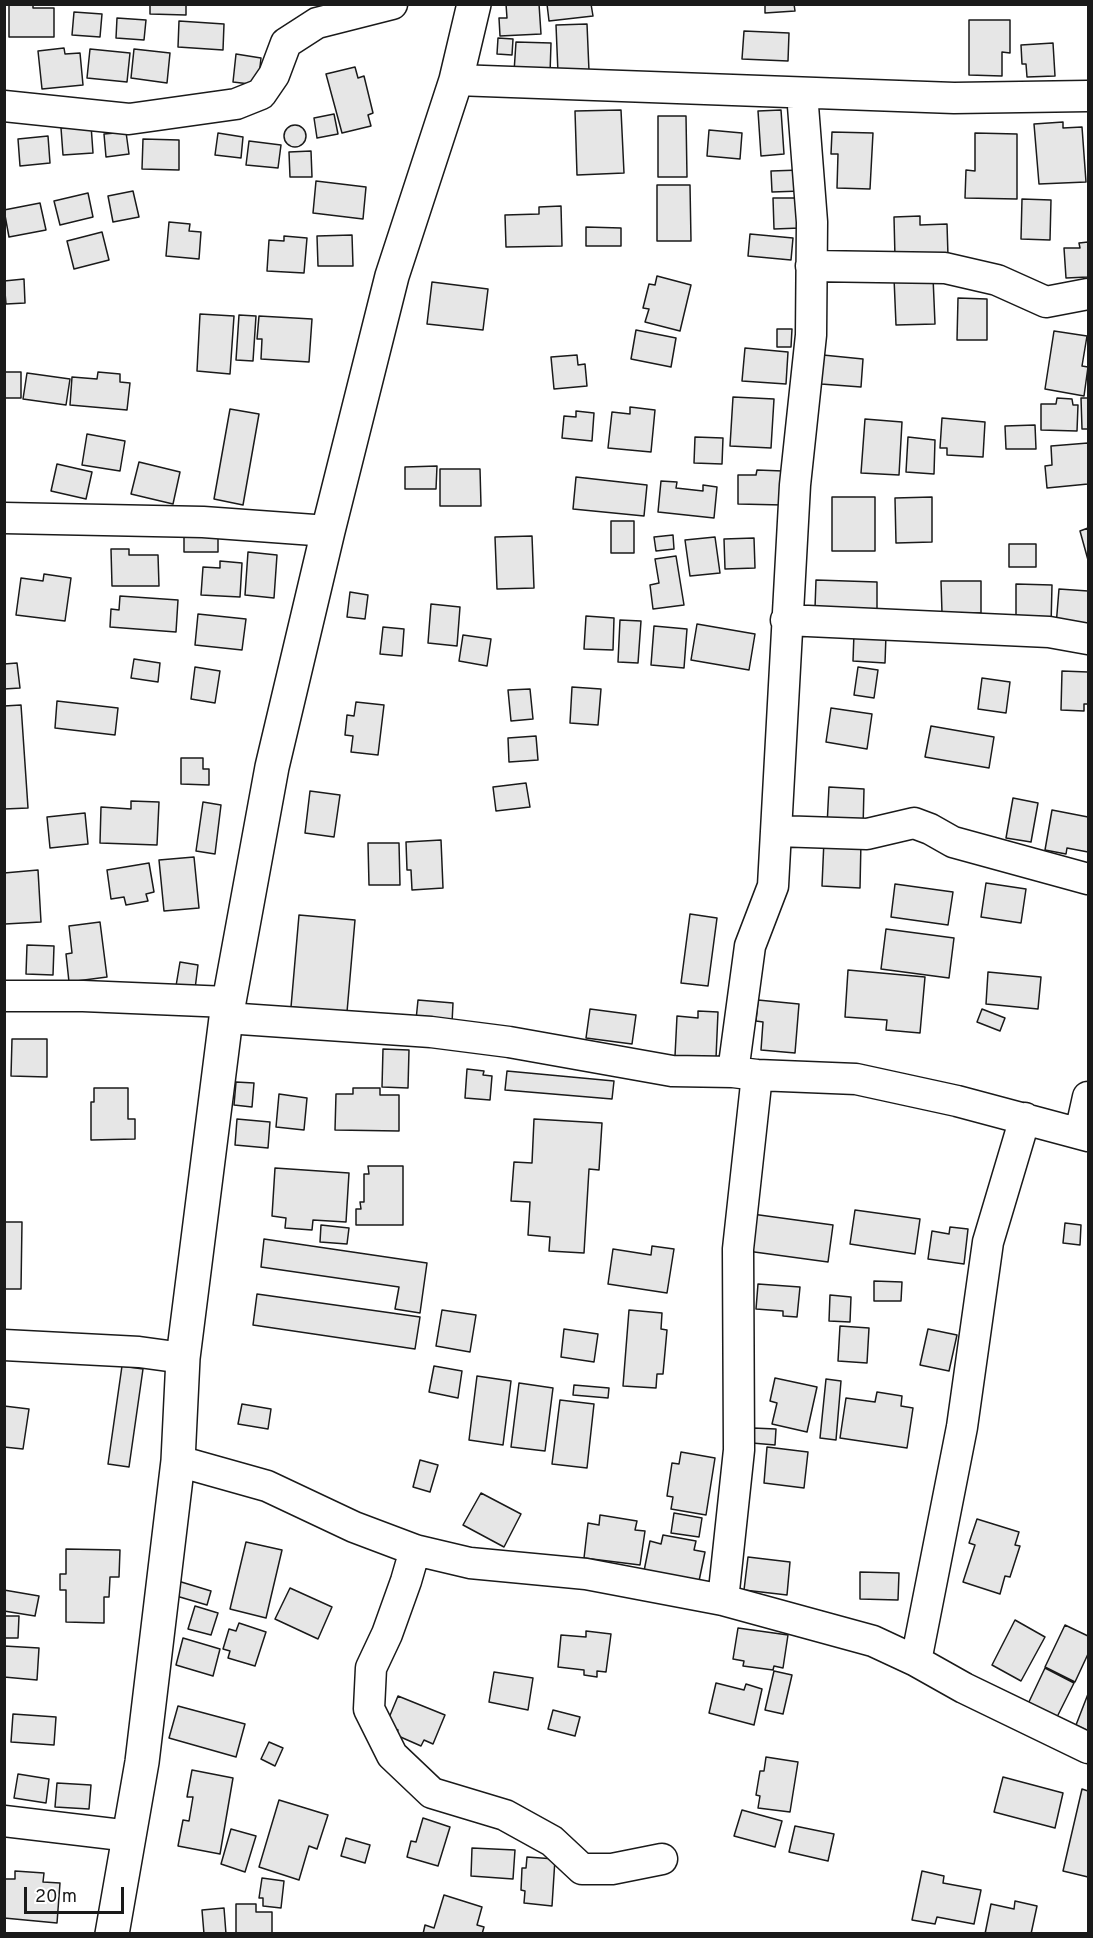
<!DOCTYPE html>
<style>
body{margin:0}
#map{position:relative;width:1093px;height:1938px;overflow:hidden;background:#fff;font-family:Overpass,sans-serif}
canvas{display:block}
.frame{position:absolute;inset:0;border:6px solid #1a1a1a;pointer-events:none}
.scale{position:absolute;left:24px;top:1887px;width:100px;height:27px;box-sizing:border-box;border:3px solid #1a1a1a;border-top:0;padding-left:8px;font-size:18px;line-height:21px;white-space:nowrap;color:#1a1a1a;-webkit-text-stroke:4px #fff;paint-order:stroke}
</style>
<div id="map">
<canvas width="1093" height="1938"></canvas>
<div class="frame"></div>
<div class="scale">20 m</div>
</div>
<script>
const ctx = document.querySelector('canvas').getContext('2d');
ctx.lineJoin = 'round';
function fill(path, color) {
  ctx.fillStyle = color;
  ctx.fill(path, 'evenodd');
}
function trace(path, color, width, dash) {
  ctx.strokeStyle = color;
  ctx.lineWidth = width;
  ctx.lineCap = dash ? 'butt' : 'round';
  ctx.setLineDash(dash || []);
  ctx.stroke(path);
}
const building = new Path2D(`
 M 9,4 L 33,4 L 33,8 L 54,8 L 54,37 L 9,37 Z
 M 150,4 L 186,4 L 186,15 L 150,14 Z
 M 506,4 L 539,4 L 541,34 L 500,36 L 499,18 L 507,18 Z
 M 547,4 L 591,4 L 593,16 L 549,21 Z
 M 765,4 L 794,4 L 795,11 L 765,13 Z
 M 74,12 L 102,14 L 100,37 L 72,35 Z
 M 117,18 L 146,20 L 144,40 L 116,38 Z
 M 969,20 L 1010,20 L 1010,53 L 1002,52 L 1002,76 L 969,75 Z
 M 179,21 L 224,24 L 223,50 L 178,47 Z
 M 587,24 L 589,71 L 558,73 L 556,25 Z
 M 744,31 L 789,33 L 788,61 L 742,59 Z
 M 498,38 L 513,39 L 512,55 L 497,54 Z
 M 516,42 L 551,43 L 550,74 L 514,72 Z
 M 1053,43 L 1055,76 L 1027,77 L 1026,64 L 1022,64 L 1021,45 Z
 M 64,48 L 65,54 L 80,53 L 83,85 L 42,89 L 38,51 Z
 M 90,49 L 130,53 L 127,82 L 87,78 Z
 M 134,49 L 170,53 L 167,83 L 131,78 Z
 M 236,54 L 261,58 L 258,85 L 233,82 Z
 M 355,67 L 358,78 L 364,76 L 373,113 L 368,115 L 371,126 L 342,133 L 326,74 Z
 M 621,110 L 624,173 L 577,175 L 575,111 Z
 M 781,110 L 784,154 L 761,156 L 758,111 Z
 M 334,114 L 338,134 L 317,138 L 314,118 Z
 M 658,116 L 686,116 L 687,177 L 658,177 Z
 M 1063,122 L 1063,128 L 1082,127 L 1086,182 L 1039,184 L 1034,124 Z
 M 91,125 L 93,153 L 63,155 L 61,128 Z
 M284 136a11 11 0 1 1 22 0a11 11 0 1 1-22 0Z
 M 709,130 L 742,133 L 740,159 L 707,156 Z
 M 126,132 L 129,154 L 106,157 L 104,134 Z
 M 832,132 L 873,133 L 870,189 L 837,188 L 838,154 L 831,154 Z
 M 218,133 L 243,137 L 241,158 L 215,155 Z
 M 975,133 L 1017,134 L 1017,199 L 965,198 L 966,170 L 975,171 Z
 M 48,136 L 50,163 L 20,166 L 18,139 Z
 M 143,139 L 179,140 L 179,170 L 142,169 Z
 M 249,141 L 281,145 L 278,168 L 246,165 Z
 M 311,151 L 312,177 L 290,177 L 289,152 Z
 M 800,170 L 801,191 L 772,192 L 771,171 Z
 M 316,181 L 366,187 L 363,219 L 313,213 Z
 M 657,185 L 690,185 L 691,241 L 657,241 Z
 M 133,191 L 139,217 L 113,222 L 108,196 Z
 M 88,193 L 93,217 L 60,225 L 54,201 Z
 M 773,198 L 799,198 L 800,228 L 774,229 Z
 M 1022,199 L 1051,200 L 1050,240 L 1021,239 Z
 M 40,203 L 46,230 L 9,237 L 4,210 Z
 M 561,206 L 562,246 L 506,247 L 505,215 L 539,214 L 539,207 Z
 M 920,216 L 920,225 L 947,224 L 948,256 L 895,258 L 894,217 Z
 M 169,222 L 190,224 L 189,231 L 201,232 L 199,259 L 166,256 Z
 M 586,227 L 621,228 L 621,246 L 586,246 Z
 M 102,232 L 109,260 L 74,269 L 67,241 Z
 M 750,234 L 793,238 L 791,260 L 748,256 Z
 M 352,235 L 353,266 L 318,266 L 317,236 Z
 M 284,236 L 307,238 L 304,273 L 267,271 L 269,240 L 284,241 Z
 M 1088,242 L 1088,277 L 1066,278 L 1064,248 L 1080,248 L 1079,243 Z
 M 657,276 L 691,285 L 680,331 L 645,322 L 649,309 L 643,308 L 649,284 L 655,285 Z
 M 933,277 L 935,324 L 896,325 L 894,278 Z
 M 24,279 L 25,303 L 6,304 L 4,281 Z
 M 432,282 L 488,289 L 483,330 L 427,324 Z
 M 958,298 L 987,299 L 987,340 L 957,340 Z
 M 200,314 L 234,316 L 230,374 L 197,371 Z
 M 239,315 L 256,316 L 253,361 L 236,360 Z
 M 259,316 L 312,319 L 309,362 L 261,359 L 262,339 L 257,339 Z
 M 777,329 L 792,329 L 791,347 L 777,347 Z
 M 636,330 L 676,338 L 671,367 L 631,359 Z
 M 1054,331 L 1087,336 L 1082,366 L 1088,367 L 1084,396 L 1045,389 Z
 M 745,348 L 788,352 L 786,384 L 742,381 Z
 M 577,355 L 578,365 L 585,364 L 587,386 L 554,389 L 551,357 Z
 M 823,355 L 863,359 L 861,387 L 821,384 Z
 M 4,372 L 21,372 L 21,398 L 4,398 Z
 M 98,372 L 120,374 L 120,382 L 130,383 L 127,410 L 70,405 L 72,377 L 97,379 Z
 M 27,373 L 70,379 L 66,405 L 23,399 Z
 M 733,397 L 774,399 L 771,448 L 730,446 Z
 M 1057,398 L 1072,399 L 1073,405 L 1078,405 L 1077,431 L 1041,430 L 1041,404 L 1056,404 Z
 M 1081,398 L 1088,398 L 1088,429 L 1082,429 Z
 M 630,407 L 655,410 L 651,452 L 608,448 L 612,412 L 630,414 Z
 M 230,409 L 259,414 L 243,505 L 214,499 Z
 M 576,411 L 594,413 L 592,441 L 562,438 L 564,416 L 576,417 Z
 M 942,418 L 985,422 L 983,457 L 947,455 L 947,448 L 940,448 Z
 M 865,419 L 902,422 L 899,475 L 861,473 Z
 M 1035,425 L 1036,449 L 1006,449 L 1005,426 Z
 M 87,434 L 125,441 L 120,471 L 82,465 Z
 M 695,437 L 723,438 L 722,464 L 694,463 Z
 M 908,437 L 935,440 L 934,474 L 906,472 Z
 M 1088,443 L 1088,484 L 1047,488 L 1045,466 L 1052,465 L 1051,446 Z
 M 139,462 L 180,472 L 173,504 L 131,494 Z
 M 57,464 L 92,472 L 86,499 L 51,491 Z
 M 437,466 L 436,489 L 405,489 L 405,467 Z
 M 440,469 L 480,469 L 481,506 L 440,506 Z
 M 757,470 L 783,471 L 783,505 L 738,504 L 738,475 L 756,475 Z
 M 576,477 L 647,485 L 644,516 L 573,509 Z
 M 661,481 L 677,482 L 676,488 L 703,491 L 703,485 L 717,487 L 714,518 L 658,512 Z
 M 832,497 L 875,497 L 875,551 L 832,551 Z
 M 932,497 L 932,542 L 896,543 L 895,498 Z
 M 611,521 L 634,521 L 634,553 L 611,553 Z
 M 1088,528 L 1088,560 L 1080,531 Z
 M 218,534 L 218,552 L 184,552 L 184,535 Z
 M 673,535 L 674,549 L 656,551 L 654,537 Z
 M 532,536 L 534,588 L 497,589 L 495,537 Z
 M 715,537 L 720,573 L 690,576 L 685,540 Z
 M 754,538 L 755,568 L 725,569 L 724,539 Z
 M 1009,544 L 1036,544 L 1036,567 L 1009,567 Z
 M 111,549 L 129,549 L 129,555 L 158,555 L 159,586 L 112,586 Z
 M 248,552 L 277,555 L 274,598 L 245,595 Z
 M 676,556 L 684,605 L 653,609 L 650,585 L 659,583 L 655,559 Z
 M 220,561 L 242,563 L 240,597 L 201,595 L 203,567 L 220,568 Z
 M 44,574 L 71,578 L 65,621 L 16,615 L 21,578 L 43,581 Z
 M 816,580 L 877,582 L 877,609 L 815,608 Z
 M 941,581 L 981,581 L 981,613 L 942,613 Z
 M 1016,584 L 1052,585 L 1051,626 L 1016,625 Z
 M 1059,589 L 1088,591 L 1088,628 L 1056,626 Z
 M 350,592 L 368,595 L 365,619 L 347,617 Z
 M 120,596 L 178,600 L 176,632 L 110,627 L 111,609 L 119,610 Z
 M 431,604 L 460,607 L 457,646 L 428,643 Z
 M 198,614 L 246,619 L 242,650 L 195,645 Z
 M 586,616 L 614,618 L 613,650 L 584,649 Z
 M 620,620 L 641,621 L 638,663 L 618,662 Z
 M 697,624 L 755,634 L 749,670 L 691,660 Z
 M 654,626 L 687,629 L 684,668 L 651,665 Z
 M 383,627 L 404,629 L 402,656 L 380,654 Z
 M 854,633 L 886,635 L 885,663 L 853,661 Z
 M 463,635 L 491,639 L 487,666 L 459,661 Z
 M 134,659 L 160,663 L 158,682 L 131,678 Z
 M 17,663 L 20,688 L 4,689 L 4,664 Z
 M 195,667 L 220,671 L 215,703 L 191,699 Z
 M 858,667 L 878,670 L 874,698 L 854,695 Z
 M 1062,671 L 1088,672 L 1088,704 L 1084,704 L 1084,711 L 1061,710 Z
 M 982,678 L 1010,682 L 1006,713 L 978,709 Z
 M 572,687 L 601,689 L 598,725 L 570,723 Z
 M 530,689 L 533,719 L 511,721 L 508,690 Z
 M 57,701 L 118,708 L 115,735 L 55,728 Z
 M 356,702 L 384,705 L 378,755 L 351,752 L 353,736 L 345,735 L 347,715 L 354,716 Z
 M 21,705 L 28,808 L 4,809 L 4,706 Z
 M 831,708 L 872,714 L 867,749 L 826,742 Z
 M 931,726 L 994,737 L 989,768 L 925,757 Z
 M 536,736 L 538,760 L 509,762 L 508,738 Z
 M 181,758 L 203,758 L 203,769 L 209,769 L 209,785 L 181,784 Z
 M 526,783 L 530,807 L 496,811 L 493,787 Z
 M 829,787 L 864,789 L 863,828 L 827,826 Z
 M 310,791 L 340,795 L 334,837 L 305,833 Z
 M 1013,798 L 1038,803 L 1031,842 L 1006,838 Z
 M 131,801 L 159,802 L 157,845 L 100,843 L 101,807 L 131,809 Z
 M 203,802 L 221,805 L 215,854 L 196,851 Z
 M 1052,810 L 1088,817 L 1088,852 L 1067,848 L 1066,854 L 1045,850 Z
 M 85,813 L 88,844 L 50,848 L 47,817 Z
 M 441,840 L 443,888 L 412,890 L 411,870 L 407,870 L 406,842 Z
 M 824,840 L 861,841 L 860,888 L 822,886 Z
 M 368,843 L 399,843 L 400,885 L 369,885 Z
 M 194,857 L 199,908 L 164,911 L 159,860 Z
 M 149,863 L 154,892 L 146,894 L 148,901 L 126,905 L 124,897 L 111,899 L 107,870 Z
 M 38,870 L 41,922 L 5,924 L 4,873 Z
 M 986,883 L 1026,889 L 1021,923 L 981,917 Z
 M 895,884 L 953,892 L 948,925 L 891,917 Z
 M 690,914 L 717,918 L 708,986 L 681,983 Z
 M 299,915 L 355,920 L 347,1012 L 291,1007 Z
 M 100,922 L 107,977 L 69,982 L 66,954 L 72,953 L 69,926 Z
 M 886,929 L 954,938 L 949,978 L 881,969 Z
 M 27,945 L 54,946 L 53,975 L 26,974 Z
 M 180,962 L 198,965 L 195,989 L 176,986 Z
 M 848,970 L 925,977 L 920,1033 L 886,1030 L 887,1020 L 845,1017 Z
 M 988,972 L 1041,977 L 1038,1009 L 986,1004 Z
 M 418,1000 L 453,1003 L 452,1023 L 416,1020 Z
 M 758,1000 L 799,1004 L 795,1053 L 761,1050 L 763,1022 L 756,1021 Z
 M 590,1009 L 636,1015 L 632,1044 L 586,1038 Z
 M 982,1009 L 1005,1018 L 1000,1031 L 977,1022 Z
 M 698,1011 L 718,1012 L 716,1058 L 675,1056 L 677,1016 L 698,1018 Z
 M 12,1039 L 47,1039 L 47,1077 L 11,1076 Z
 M 383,1049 L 409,1050 L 408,1088 L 382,1087 Z
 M 467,1069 L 484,1071 L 483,1075 L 492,1076 L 490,1100 L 465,1098 Z
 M 507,1071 L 614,1081 L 612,1099 L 505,1090 Z
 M 236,1082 L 254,1083 L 252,1107 L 234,1105 Z
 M 94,1088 L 128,1088 L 128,1119 L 135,1119 L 135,1139 L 91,1140 L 91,1102 L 94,1102 Z
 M 353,1088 L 380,1088 L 380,1095 L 399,1095 L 399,1131 L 335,1130 L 336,1094 L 353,1094 Z
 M 279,1094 L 307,1098 L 304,1130 L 276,1127 Z
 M 237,1119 L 270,1122 L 268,1148 L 235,1145 Z
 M 534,1119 L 602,1123 L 599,1170 L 589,1169 L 584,1253 L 549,1251 L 550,1237 L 528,1235 L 530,1202 L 511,1201 L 514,1162 L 532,1163 Z
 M 368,1166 L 403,1166 L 403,1225 L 356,1225 L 356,1209 L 361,1209 L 360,1202 L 364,1202 L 364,1174 L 369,1174 Z
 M 275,1168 L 349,1173 L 346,1222 L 313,1220 L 312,1230 L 285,1228 L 286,1218 L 272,1216 Z
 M 855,1210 L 920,1219 L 915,1254 L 850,1244 Z
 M 752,1214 L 833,1225 L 828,1262 L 747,1251 Z
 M 4,1222 L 22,1222 L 21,1289 L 4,1289 Z
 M 1065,1223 L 1081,1225 L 1080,1245 L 1063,1243 Z
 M 321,1225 L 349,1228 L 347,1244 L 320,1242 Z
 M 950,1227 L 968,1229 L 964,1264 L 928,1259 L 932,1231 L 949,1234 Z
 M 264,1239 L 427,1263 L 420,1313 L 395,1309 L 399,1287 L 261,1267 Z
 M 652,1246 L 674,1249 L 667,1293 L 608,1284 L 613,1249 L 651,1255 Z
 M 874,1281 L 902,1282 L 901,1301 L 874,1301 Z
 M 758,1284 L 800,1287 L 797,1317 L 783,1316 L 783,1311 L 756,1309 Z
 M 257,1294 L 420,1317 L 415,1349 L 253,1325 Z
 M 830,1295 L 851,1297 L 850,1322 L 829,1321 Z
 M 442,1310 L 476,1315 L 470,1352 L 436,1346 Z
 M 629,1310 L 662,1313 L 661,1329 L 667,1330 L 663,1374 L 657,1374 L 656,1388 L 623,1386 Z
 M 840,1326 L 869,1328 L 867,1363 L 838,1361 Z
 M 564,1329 L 598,1334 L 594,1362 L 561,1357 Z
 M 928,1329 L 957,1335 L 949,1371 L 920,1365 Z
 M 122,1366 L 143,1369 L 129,1467 L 108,1464 Z
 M 434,1366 L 462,1371 L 458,1398 L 429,1392 Z
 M 477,1376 L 511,1381 L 503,1445 L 469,1440 Z
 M 775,1378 L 817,1387 L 807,1432 L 772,1424 L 777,1403 L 770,1401 Z
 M 826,1379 L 841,1381 L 836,1440 L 820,1438 Z
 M 519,1383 L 553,1388 L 545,1451 L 511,1447 Z
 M 574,1385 L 609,1388 L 608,1398 L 573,1395 Z
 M 877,1392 L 902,1396 L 901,1406 L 913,1408 L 907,1448 L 840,1438 L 846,1398 L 875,1402 Z
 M 560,1400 L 594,1404 L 587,1468 L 552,1464 Z
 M 242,1404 L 271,1409 L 268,1429 L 238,1424 Z
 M 4,1406 L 29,1409 L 23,1449 L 4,1447 Z
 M 753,1428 L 776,1429 L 775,1445 L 752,1443 Z
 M 767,1447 L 808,1452 L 804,1488 L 764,1483 Z
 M 681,1452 L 715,1458 L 706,1515 L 671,1509 L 673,1497 L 667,1496 L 672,1463 L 679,1464 Z
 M 420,1460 L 438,1465 L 430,1492 L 413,1487 Z
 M 481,1493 L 521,1514 L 504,1547 L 463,1525 Z
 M 674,1513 L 702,1518 L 699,1537 L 671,1533 Z
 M 600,1515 L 637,1521 L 635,1530 L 645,1531 L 640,1565 L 584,1558 L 588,1523 L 599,1525 Z
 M 977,1519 L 1019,1532 L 1015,1545 L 1020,1546 L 1010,1577 L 1005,1576 L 1000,1594 L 963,1582 L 975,1545 L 969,1543 Z
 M 663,1535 L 696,1541 L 694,1550 L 705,1552 L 699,1581 L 644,1571 L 650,1541 L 661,1544 Z
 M 246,1542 L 282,1550 L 266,1618 L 230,1609 Z
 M 66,1549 L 120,1550 L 119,1577 L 110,1577 L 109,1597 L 104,1597 L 104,1623 L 66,1622 L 66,1590 L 60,1590 L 60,1574 L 66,1574 Z
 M 748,1557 L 790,1562 L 787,1595 L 744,1590 Z
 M 860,1572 L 899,1573 L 898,1600 L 860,1599 Z
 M 178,1581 L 211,1591 L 207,1605 L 173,1595 Z
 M 290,1588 L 332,1607 L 318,1639 L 275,1619 Z
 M 4,1590 L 39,1596 L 35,1616 L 4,1611 Z
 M 195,1606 L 218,1613 L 211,1635 L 188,1629 Z
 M 4,1616 L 19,1616 L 18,1638 L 4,1638 Z
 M 1015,1620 L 1045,1637 L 1021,1681 L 992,1665 Z
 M 239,1623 L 266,1632 L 255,1666 L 228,1658 L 230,1651 L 223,1649 L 229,1629 L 236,1631 Z
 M 1065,1625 L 1088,1636 L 1088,1654 L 1075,1682 L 1045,1667 Z
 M 738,1628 L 788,1635 L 783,1668 L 774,1666 L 773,1670 L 743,1666 L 744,1661 L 733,1659 Z
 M 586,1631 L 611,1634 L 606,1672 L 597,1671 L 597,1677 L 584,1675 L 584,1670 L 558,1667 L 561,1635 L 586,1637 Z
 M 183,1638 L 220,1649 L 213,1676 L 176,1665 Z
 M 4,1646 L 39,1648 L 37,1680 L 4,1677 Z
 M 1045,1668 L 1074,1683 L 1055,1721 L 1027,1706 Z
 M 774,1671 L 792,1675 L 783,1714 L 765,1710 Z
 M 494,1672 L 533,1678 L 528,1710 L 489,1702 Z
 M 716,1683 L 744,1690 L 746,1684 L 762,1689 L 754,1725 L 709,1713 Z
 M 1088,1694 L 1088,1731 L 1076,1725 Z
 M 398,1696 L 445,1715 L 433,1744 L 424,1740 L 421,1746 L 396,1735 L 398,1730 L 386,1725 Z
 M 178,1706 L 245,1724 L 236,1757 L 169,1738 Z
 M 553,1710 L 580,1717 L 575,1736 L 548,1729 Z
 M 13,1714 L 56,1717 L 54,1745 L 11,1742 Z
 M 269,1742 L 283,1748 L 275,1766 L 261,1759 Z
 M 766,1757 L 798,1762 L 790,1812 L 758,1808 L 760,1796 L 756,1795 L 760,1771 L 764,1771 Z
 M 192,1770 L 233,1778 L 220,1854 L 178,1846 L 183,1820 L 189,1821 L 193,1797 L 187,1797 Z
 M 18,1774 L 49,1779 L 46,1803 L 14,1798 Z
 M 1003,1777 L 1063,1793 L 1055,1828 L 994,1812 Z
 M 57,1783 L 91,1785 L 89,1809 L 55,1807 Z
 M 1082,1789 L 1088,1791 L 1088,1877 L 1063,1871 Z
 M 279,1800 L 328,1815 L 317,1849 L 309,1846 L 299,1880 L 259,1867 Z
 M 742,1810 L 782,1821 L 775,1847 L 734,1836 Z
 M 423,1818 L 450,1827 L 438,1866 L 407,1857 L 411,1841 L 416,1842 Z
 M 795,1826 L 834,1834 L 828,1861 L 789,1852 Z
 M 231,1829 L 256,1836 L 245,1872 L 221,1864 Z
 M 346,1838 L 370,1845 L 365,1863 L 341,1856 Z
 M 472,1848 L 515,1850 L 513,1879 L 471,1876 Z
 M 527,1857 L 555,1859 L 552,1906 L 524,1903 L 525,1891 L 521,1890 L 522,1868 L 526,1868 Z
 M 15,1871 L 44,1873 L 43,1882 L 60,1883 L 57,1923 L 4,1918 L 4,1879 L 15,1879 Z
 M 922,1871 L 944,1876 L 943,1883 L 981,1890 L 974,1924 L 937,1917 L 935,1924 L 912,1920 Z
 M 262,1878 L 284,1881 L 281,1908 L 263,1906 L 263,1898 L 259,1898 Z
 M 444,1895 L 482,1907 L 477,1925 L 484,1927 L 482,1934 L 423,1934 L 425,1925 L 434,1928 Z
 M 1015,1901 L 1037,1906 L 1031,1934 L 985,1934 L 991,1904 L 1014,1909 Z
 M 236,1904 L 256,1904 L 256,1912 L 272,1912 L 272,1934 L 236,1934 Z
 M 224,1908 L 226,1934 L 204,1934 L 202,1910 Z`);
fill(building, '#e6e6e6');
trace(building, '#1a1a1a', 1.5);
const minor = new Path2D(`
 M 456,80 L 954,98 L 1088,96
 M 4,106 L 129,119 L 236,104 L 261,94 L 274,75 L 286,43 L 317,23 L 392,4
 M 811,266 L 945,268 L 997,280 L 1046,302 L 1088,294
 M 4,518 L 203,522 L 328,531
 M 786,620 L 1049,632 L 1088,639
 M 776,831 L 867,834 L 914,823 L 930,829 L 953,842 L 1088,879
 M 4,996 L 83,996 L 228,1002
 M 226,1018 L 431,1032 L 509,1042 L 672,1071 L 733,1072 L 757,1075 L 856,1079 L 957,1101 L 1088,1136
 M 733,1072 L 750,946 L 773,886 L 795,485 L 811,335 L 812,222 L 802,93
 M 1080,1133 L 1088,1097
 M 4,1345 L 139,1352 L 183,1358
 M 178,1461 L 267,1486 L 354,1527 L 415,1550 L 470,1563 L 586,1574 L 723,1600 L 873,1641 L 916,1661 L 964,1688 L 1088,1748
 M 415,1550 L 406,1581 L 387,1634 L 371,1668 L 369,1709 L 392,1755 L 432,1793 L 505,1815 L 552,1841 L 582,1869 L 612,1869 L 662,1859
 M 723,1600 L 739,1450 L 738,1249 L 757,1075
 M 916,1661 L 962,1427 L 988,1242 L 1025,1118
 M 4,1821 L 130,1836`);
const tertiary = new Path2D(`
 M 112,1934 L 142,1762 L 178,1461 L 183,1358 L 226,1018 L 272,767 L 328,531 L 392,276 L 456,80 L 474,4`);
trace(minor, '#1a1a1a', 33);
trace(tertiary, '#1a1a1a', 36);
trace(minor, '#fff', 30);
trace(tertiary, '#fff', 33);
</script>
